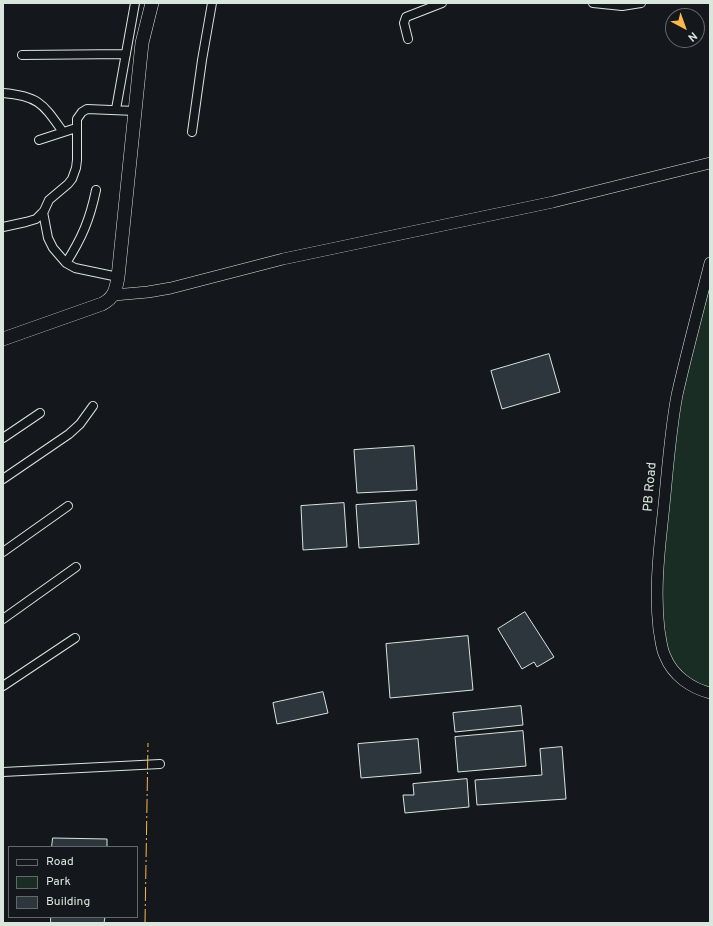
<!DOCTYPE html>
<style>
body{margin:0}
#map{position:relative;width:713px;height:926px;overflow:hidden;background:#14181c;font-family:Overpass,sans-serif}
canvas{display:block}
.frame{position:absolute;inset:0;border:4px solid #d8e6dc;pointer-events:none}
.legend{position:absolute;left:8px;top:846px;width:130px;height:72px;box-sizing:border-box;background:#14181c;border:1px solid #626a69;margin:0;padding:5px 7px;list-style:none;font-size:12px;color:#d8e6dc}
.legend li{display:flex;align-items:center;gap:8px;height:20px}
.legend b{width:20px;border:1px solid #626a69}
.north{position:absolute;left:665px;top:8px;width:40px;height:40px;box-sizing:border-box;background:#14181c;border:1px solid #626a69;border-radius:50%;rotate:139deg;font-size:11px;font-weight:700;line-height:16px;text-align:center;color:#d8e6dc}
.north::after{content:'';display:block;margin:auto;width:14px;height:18px;background:#ffb74d;clip-path:polygon(50% 0,100% 100%,50% 72%,0 100%)}
</style>
<div id="map">
<canvas width="713" height="926"></canvas>
<div class="frame"></div>
<ul class="legend">
<li><b style="height:5px;background:#14181c"></b>Road</li>
<li><b style="height:11px;background:#1a2d24"></b>Park</li>
<li><b style="height:11px;background:#2c363c"></b>Building</li>
</ul>
<div class="north">N</div>
</div>
<script>
const ctx = document.querySelector('canvas').getContext('2d');
ctx.lineJoin = 'round';
function fill(path, color) {
  ctx.fillStyle = color;
  ctx.fill(path, 'evenodd');
}
function trace(path, color, width, dash) {
  ctx.strokeStyle = color;
  ctx.lineWidth = width;
  ctx.lineCap = dash ? 'butt' : 'round';
  ctx.setLineDash(dash || []);
  ctx.stroke(path);
}
function label(font, color, halo, rows, align = 'center') {
  ctx.font = font + ' Overpass,sans-serif';
  ctx.lineWidth = 3;
  ctx.setLineDash([]);
  ctx.textBaseline = 'middle';
  ctx.strokeStyle = halo;
  ctx.fillStyle = color;
  for (const [text, x, y, turn = 0] of rows) {
    ctx.save();
    ctx.translate(x, y);
    ctx.rotate((+turn || 0) * Math.PI / 180);
    ctx.textAlign = isNaN(turn) ? turn : align;
    if (halo) ctx.strokeText(text, 0, 0);
    ctx.fillText(text, 0, 0);
    ctx.restore();
  }
}
const green = new Path2D(`
 M 710,286 L 710,695 L 664,663 L 655,561 L 676,401 Z`);
fill(green, '#1a2d24');
trace(green, '#939e99', 1);
const building = new Path2D(`
 M 549,354 L 560,392 L 502,409 L 491,371 Z
 M 414,446 L 417,490 L 357,493 L 354,450 Z
 M 416,501 L 419,544 L 359,548 L 356,505 Z
 M 344,503 L 347,547 L 303,550 L 301,506 Z
 M 525,612 L 554,657 L 537,667 L 534,662 L 522,669 L 498,629 Z
 M 468,636 L 473,690 L 390,698 L 386,644 Z
 M 323,692 L 328,713 L 277,724 L 273,703 Z
 M 521,706 L 523,725 L 455,732 L 453,713 Z
 M 523,731 L 526,766 L 458,772 L 455,737 Z
 M 418,739 L 421,773 L 361,778 L 358,744 Z
 M 562,747 L 566,799 L 477,805 L 475,780 L 542,775 L 540,749 Z
 M 467,779 L 469,807 L 405,813 L 403,795 L 414,795 L 413,784 Z
 M 53,838 L 107,839 L 107,847 L 52,847 Z
 M 51,917 L 105,917 L 104,923 L 51,923 Z`);
fill(building, '#2c363c');
trace(building, '#d8e6dc', 1);
const street = new Path2D(`
 M 593,3 L 622,6 L 641,3
 M 408,39 L 404,23 L 406,17 L 442,3
 M 22,55 L 126,54
 M 3,93 C 39,96 43,104 63,132
 M 116,109 L 135,3
 M 192,132 L 202,60 L 212,3
 M 39,140 L 76,128
 M 43,212 L 48,238 L 53,248 L 66,263 L 75,268 L 118,277
 M 3,227 L 26,222 L 36,219 L 44,211 L 49,200 L 68,184 L 72,179 L 76,168 L 77,160 L 77,119 L 82,112 L 87,109 L 135,111
 M 66,263 C 82,238 90,219 96,190
 M 3,438 L 40,413
 M 3,479 L 69,434 L 80,424 L 93,406
 M 3,552 L 68,506
 M 3,619 L 76,567
 M 3,686 L 75,638
 M 3,772 L 160,764`);
const secondary = new Path2D(`
 M 710,263 C 699,307 687,351 677,395 C 669,438 667,481 662,524 C 658,560 655,595 659,630 C 661,639 661,648 665,656 C 673,676 691,688 710,693
 M 114,295 L 148,292 L 171,288 L 283,259 L 553,202 L 710,163`);
const primary = new Path2D(`
 M 3,339 L 102,304 C 114,298 116,290 118,277 L 142,43 L 152,3`);
trace(street, '#d8e6dc', 10);
trace(secondary, '#d8e6dc', 12);
trace(primary, '#d8e6dc', 14);
trace(street, '#14181c', 8);
trace(secondary, '#14181c', 11);
trace(primary, '#14181c', 13);
trace(new Path2D(`
 M 145,923 L 148,743`), '#ffb74d', 1, [14, 3, 2, 3]);
label('13px', '#d8e6dc', '#14181c', [
 ["PB Road",651,487,-85]
]);
</script>
